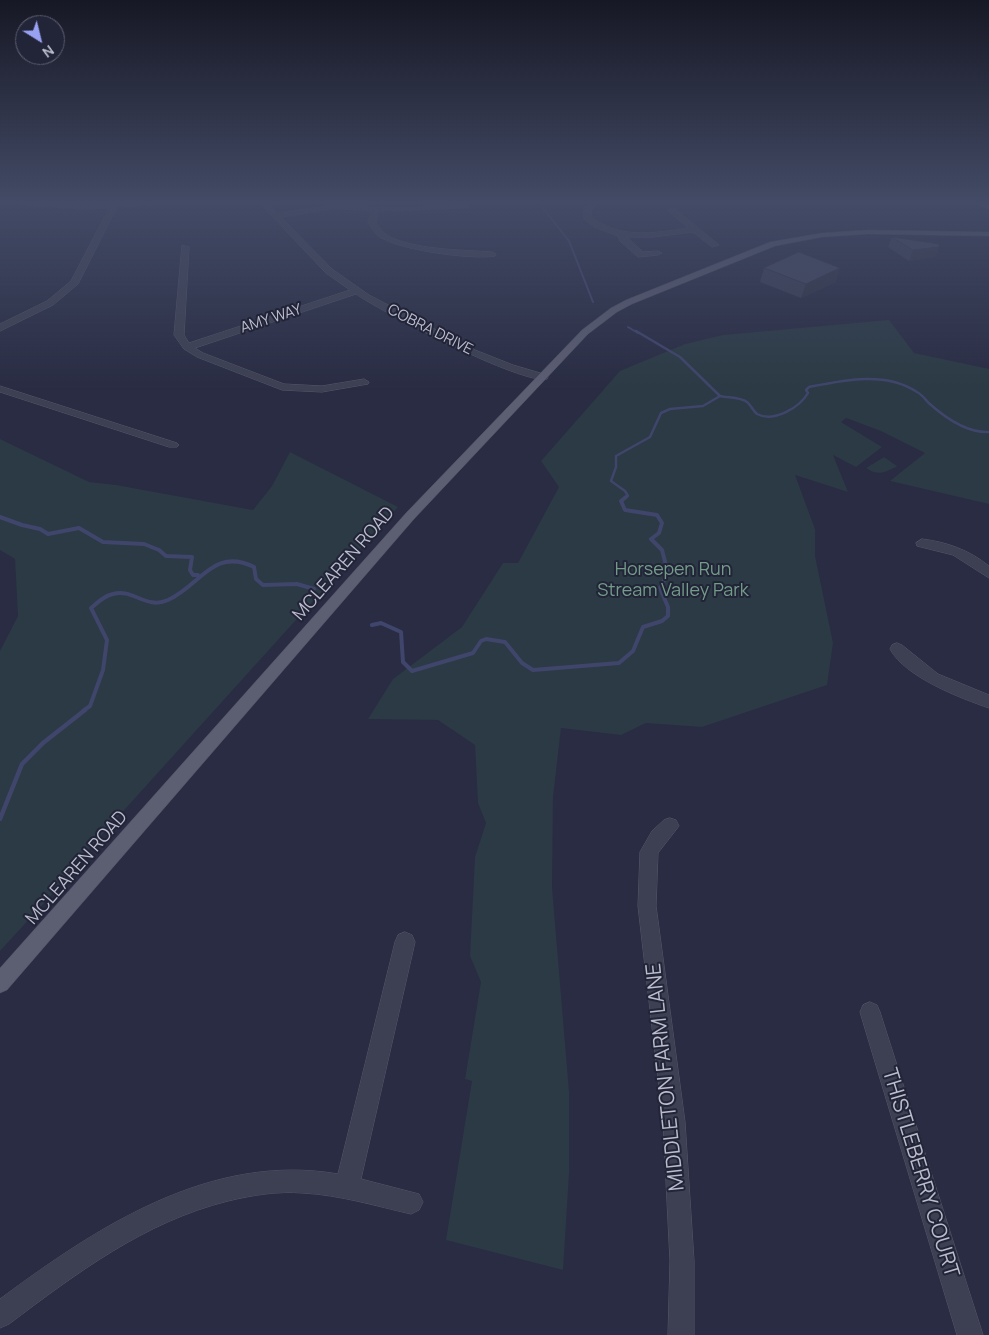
<!DOCTYPE html>
<style>
body{margin:0}
#map{position:relative;width:989px;height:1335px;overflow:hidden;background:#292c43;font-family:Manrope,sans-serif}
canvas{display:block}
.north{position:absolute;left:15px;top:15px;width:50px;height:50px;box-sizing:border-box;background:#222438;border:1px solid #5f6173;border-radius:50%;rotate:144deg;font-size:14px;font-weight:700;line-height:20px;text-align:center;color:#bbbccc}
.north::after{content:'';display:block;margin:auto;width:18px;height:22px;background:#99a1f3;clip-path:polygon(50% 0,100% 100%,50% 72%,0 100%)}
</style>
<div id="map">
<canvas width="989" height="1335"></canvas>
<div class="north">N</div>
</div>
<script>
const ctx = document.querySelector('canvas').getContext('2d');
ctx.lineJoin = 'round';
function fill(path, color) {
  ctx.fillStyle = color;
  ctx.fill(path, 'evenodd');
}
function trace(path, color, width, dash) {
  ctx.strokeStyle = color;
  ctx.lineWidth = width;
  ctx.lineCap = dash ? 'butt' : 'round';
  ctx.setLineDash(dash || []);
  ctx.stroke(path);
}
function label(font, color, halo, rows, align = 'center') {
  ctx.font = font + ' Manrope,sans-serif';
  ctx.lineWidth = 4;
  ctx.setLineDash([]);
  ctx.textBaseline = 'middle';
  ctx.strokeStyle = halo;
  ctx.fillStyle = color;
  for (const [text, x, y, turn = 0] of rows) {
    ctx.save();
    ctx.translate(x, y);
    ctx.rotate((+turn || 0) * Math.PI / 180);
    ctx.textAlign = isNaN(turn) ? turn : align;
    if (halo) ctx.strokeText(text, 0, 0);
    ctx.fillText(text, 0, 0);
    ctx.restore();
  }
}
fill(new Path2D(`
 M 889,320 L 914,353 L 989,369 L 989,504 L 890,481 L 925,453 L 881,431 L 846,418 L 841,422 L 882,447 L 856,467 L 833,455 L 848,492 L 795,475 L 815,529 L 815,556 L 833,643 L 827,685 L 702,727 L 646,723 L 621,735 L 561,728 L 553,797 L 552,887 L 569,1091 L 569,1174 L 563,1270 L 446,1240 L 472,1081 L 465,1079 L 481,982 L 470,956 L 475,857 L 486,823 L 478,803 L 475,745 L 438,720 L 368,719 L 393,679 L 462,627 L 503,563 L 518,563 L 559,487 L 541,461 L 620,371 L 685,344 L 723,335 Z
 M 0,439 L 89,482 L 116,485 L 253,510 L 272,486 L 290,452 L 398,507 L 80,859 L 56,890 L 0,951 L 0,651 L 18,616 L 15,559 L 0,550 Z
 M 884,457 L 897,466 L 896,467 C 883,473 878,476 866,468 Z`), '#2b3a44');
trace(new Path2D(`
 M 539,203 L 569,241 L 593,302
 M 628,327 L 638,333`), '#40456b', 2);
trace(new Path2D(`
 M 636,331 L 680,357 L 720,396
 M 625,498 L 628,496 L 625,491 L 611,481 L 616,467 L 616,456 L 650,437 L 661,413 L 670,409 L 703,406 L 720,396 C 728,398 740,397 747,402 C 751,405 753,411 757,414 C 774,423 800,407 808,393 L 806,390 L 809,387 C 844,380 886,371 917,392 C 923,395 926,401 931,405 C 947,419 967,433 989,432`), '#40456b', 2.5);
trace(new Path2D(`
 M 0,517 L 22,525 L 40,529 L 48,534 L 79,528 L 103,542 L 144,544 L 159,550 L 166,556 L 192,557 L 190,570 L 193,575 L 198,575
 M 372,625 L 381,623 L 401,632 L 403,662 L 412,671 L 473,653 L 481,641 L 486,639 L 505,642 L 522,663 L 533,670 L 619,663 L 633,651 L 643,627 L 662,621 L 668,616 L 668,607 L 660,588 L 668,573 L 662,550 L 651,539 L 659,533 L 662,523 L 657,515 L 625,510 L 621,501 L 626,497
 M 83,711 L 90,706 L 103,670 L 107,640 L 91,608 C 98,602 104,596 113,594 C 133,588 146,610 168,600 C 201,585 213,547 254,567 L 256,579 L 263,585 L 297,584 L 314,589`), '#40456b', 4);
trace(new Path2D(`
 M 0,819 L 22,764 L 43,743 L 85,710`), '#40456b', 4.5);
const minor = new Path2D(`
 M 18,203 L 83,205 L 158,203 L 154,205 L 117,207 L 78,284 L 53,305 L 0,331 L 0,324 L 47,301 L 71,281 L 109,208 L 83,209 L 22,205 Z
 M 260,203 L 268,203 L 277,213 L 331,205 L 399,207 L 469,204 L 470,206 L 466,208 L 378,211 L 376,223 C 378,225 380,230 383,232 C 404,250 465,250 492,252 L 496,254 L 495,256 C 472,260 395,250 377,235 C 374,232 371,226 368,223 L 371,210 L 331,209 L 281,217 L 332,269 L 369,295 L 475,350 L 513,365 L 547,375 L 548,377 L 547,379 C 522,385 380,311 356,294 L 195,348 L 203,353 L 284,384 L 322,386 L 364,379 L 369,382 L 368,384 L 322,392 L 282,390 L 197,357 L 184,349 L 174,335 L 182,245 L 189,247 L 184,335 L 189,343 L 350,290 L 326,273 Z
 M 590,203 L 598,203 L 592,209 L 591,216 C 618,240 656,233 688,228 L 667,210 L 674,208 L 719,245 L 712,247 L 693,232 L 653,237 L 627,237 L 643,252 L 658,251 L 662,253 L 658,255 L 638,257 L 620,241 L 618,236 L 594,227 L 584,219 L 584,208 Z
 M 0,386 L 177,443 L 179,445 L 177,447 L 169,447 L 0,392 Z
 M 922,539 C 947,542 969,550 989,566 L 989,578 L 953,555 L 917,546 L 916,543 Z
 M 897,643 L 902,645 L 938,674 L 989,695 L 989,708 C 960,698 905,677 890,649 L 892,645 Z
 M 670,818 L 676,820 L 679,826 L 658,853 L 656,906 L 685,1122 L 694,1261 L 694,1335 L 668,1335 L 670,1261 L 663,1122 L 638,906 L 640,852 L 652,831 L 664,820 Z
 M 405,932 L 412,935 L 415,942 L 361,1179 L 419,1194 L 423,1202 L 419,1210 L 411,1214 C 376,1206 340,1195 303,1193 C 278,1191 253,1195 228,1201 C 144,1222 77,1273 9,1324 L 0,1328 L 0,1299 C 97,1227 211,1152 338,1174 L 395,942 L 398,935 Z
 M 870,1002 L 877,1005 L 880,1012 L 983,1335 L 957,1335 L 860,1012 L 863,1005 Z`);
const major = new Path2D(`
 M 977,203 L 989,204 L 989,209 L 978,205 Z
 M 868,230 L 989,232 L 989,236 L 868,234 L 822,237 L 775,246 L 632,304 L 617,312 L 588,334 L 414,519 L 7,990 L 0,993 L 0,968 L 406,513 L 582,330 L 611,308 L 626,300 L 770,242 L 822,233 Z`);
trace(minor, '#56586a', 1);
trace(major, '#444659', 1);
fill(minor, '#3d4052');
fill(major, '#5c5e72');
fill(new Path2D(`
 M 892,237 L 939,247 L 935,257 L 909,261 L 888,247 Z
 M 764,268 L 836,282 L 801,298 L 760,282 Z`), '#3a3d53');
fill(new Path2D(`
 M 939,247 L 935,257 L 909,261 L 913,250 Z
 M 840,268 L 836,282 L 801,298 L 806,284 Z`), '#2f3243');
const building = new Path2D(`
 M 892,237 L 939,244 L 939,247 L 913,250 Z
 M 799,252 L 840,268 L 806,284 L 764,268 Z`);
fill(building, '#434760');
trace(building, '#2f3243', 1);
const sky = ctx.createLinearGradient(0, 0, 0, 390);
sky.addColorStop(0, '#171825');
sky.addColorStop(0.52, '#434b66');
sky.addColorStop(1, '#434b6600');
ctx.fillStyle = sky;
ctx.fillRect(0, 0, 989, 390);
label('15px', '#bbbccc', '#222438', [
 ["AMY WAY",271,319,-18],
 ["COBRA DRIVE",430,330,27]
]);
label('18px', '#bbbccc', '#222438', [
 ["MCLEAREN ROAD",344,564,-49],
 ["MCLEAREN ROAD",77,868,-49]
]);
label('18px', '#739c89', '#222438', [
 ["Horsepen Run",673,570],
 ["Stream Valley Park",673,591]
]);
label('21px', '#bbbccc', '#222438', [
 ["MIDDLETON FARM LANE",666,1077,-96],
 ["THISTLEBERRY COURT",920,1173,73]
]);
</script>
